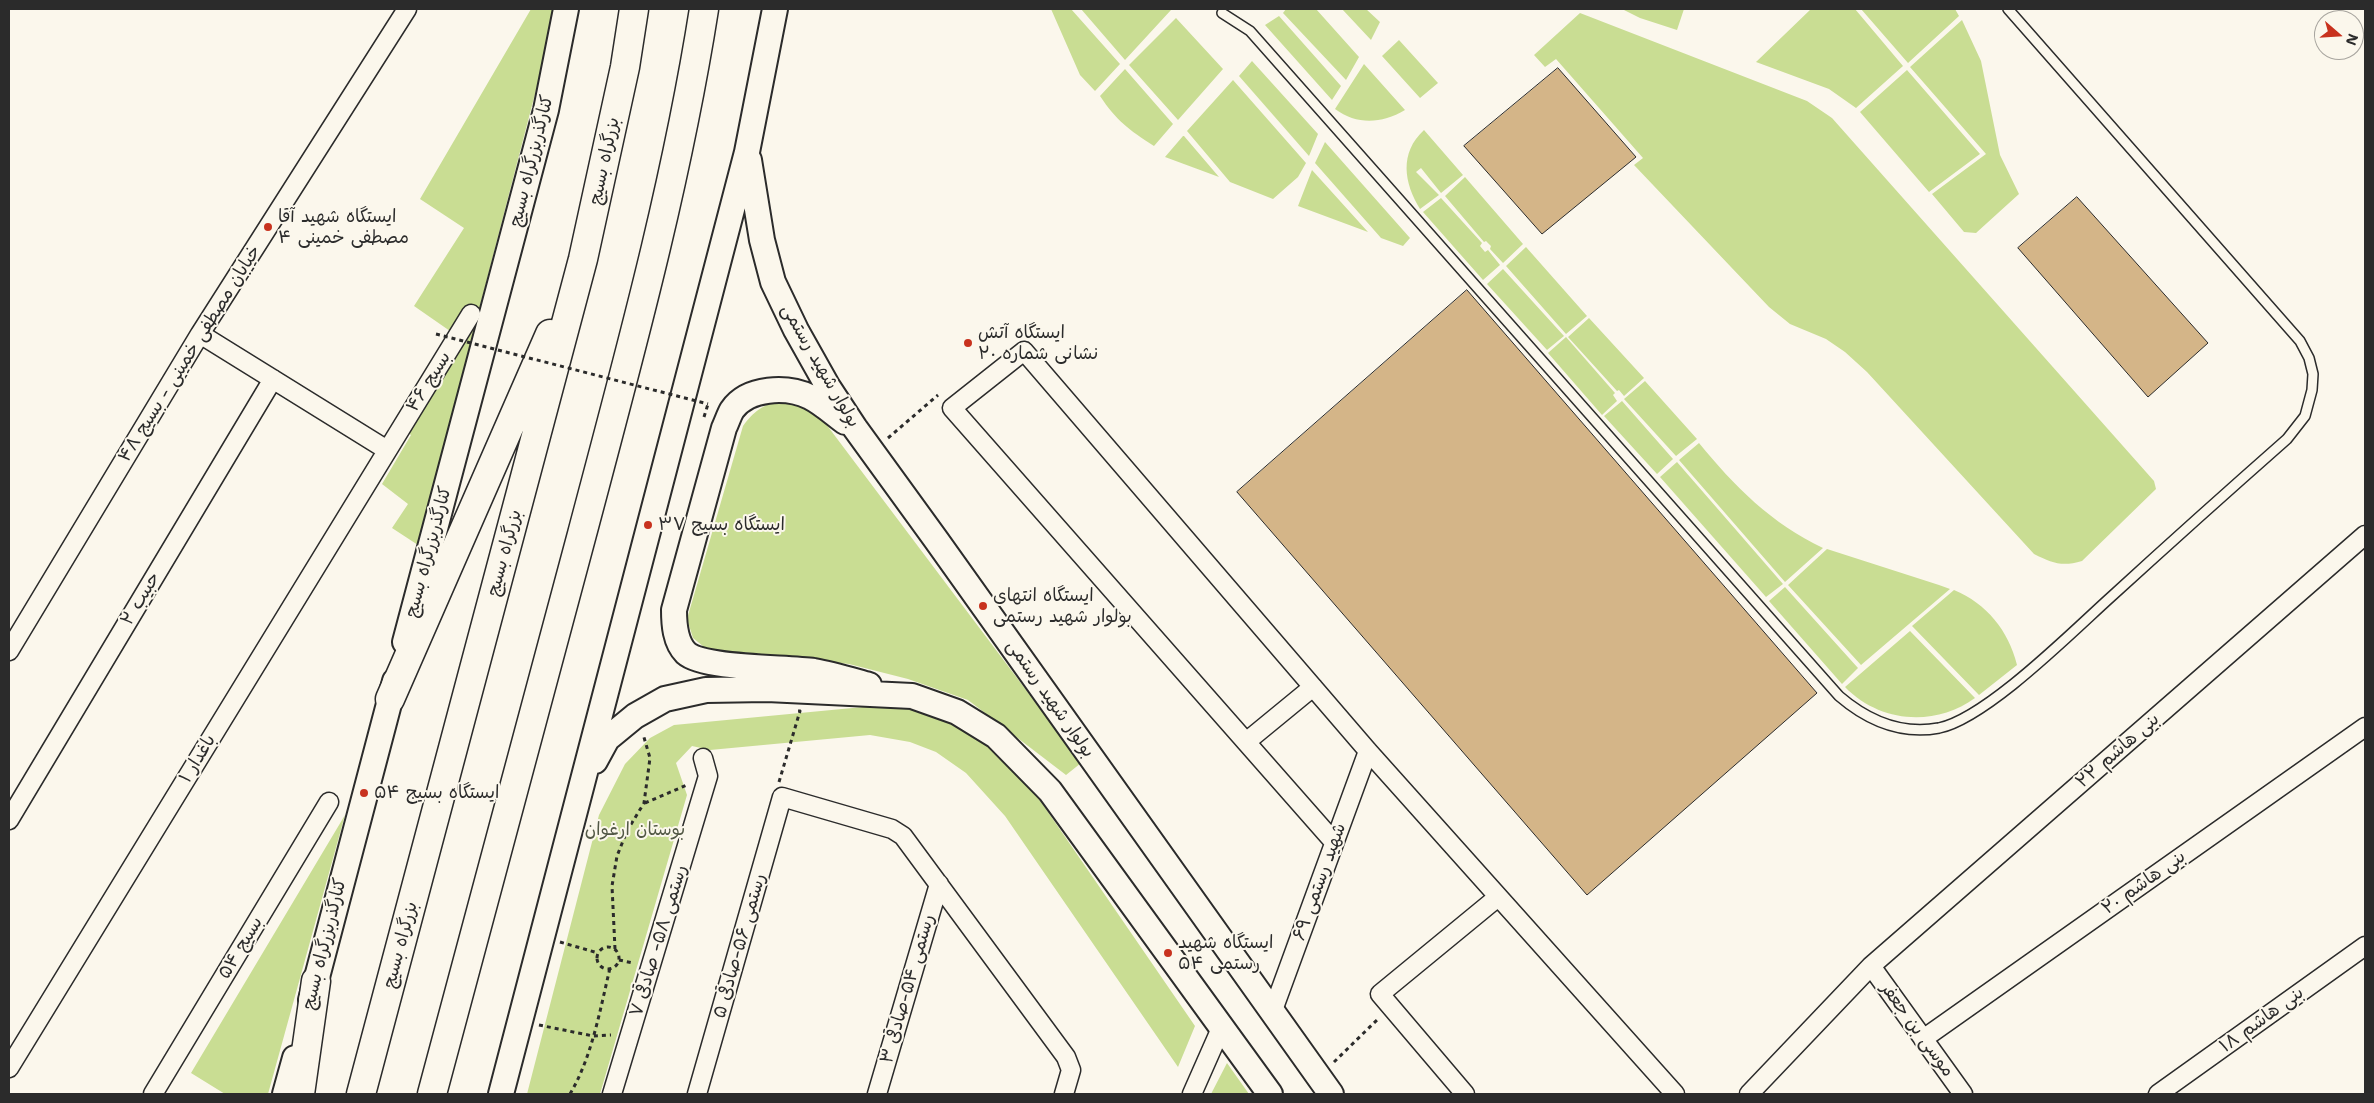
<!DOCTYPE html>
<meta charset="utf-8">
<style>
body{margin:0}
#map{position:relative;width:2374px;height:1103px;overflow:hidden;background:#fbf7ec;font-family:"Shantell Sans",sans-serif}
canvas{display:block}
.frame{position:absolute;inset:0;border:10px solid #2b2b2b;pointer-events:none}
.north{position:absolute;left:2314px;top:10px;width:50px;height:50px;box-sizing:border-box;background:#fbf7ec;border:1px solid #a8a59f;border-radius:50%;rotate:109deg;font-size:14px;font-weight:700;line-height:20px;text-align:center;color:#2b2b2b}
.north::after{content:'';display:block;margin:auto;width:18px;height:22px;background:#c8321e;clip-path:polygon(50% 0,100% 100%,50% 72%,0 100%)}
</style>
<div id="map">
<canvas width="2374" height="1103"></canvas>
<div class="frame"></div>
<div class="north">N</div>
</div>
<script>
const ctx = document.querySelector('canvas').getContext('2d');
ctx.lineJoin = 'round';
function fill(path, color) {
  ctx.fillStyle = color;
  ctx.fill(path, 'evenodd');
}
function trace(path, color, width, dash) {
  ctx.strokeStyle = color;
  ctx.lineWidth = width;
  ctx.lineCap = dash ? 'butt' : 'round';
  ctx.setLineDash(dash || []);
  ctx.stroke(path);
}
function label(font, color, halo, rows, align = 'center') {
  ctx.font = font + ' "Shantell Sans","Playpen Sans Arabic",sans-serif';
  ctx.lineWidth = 4;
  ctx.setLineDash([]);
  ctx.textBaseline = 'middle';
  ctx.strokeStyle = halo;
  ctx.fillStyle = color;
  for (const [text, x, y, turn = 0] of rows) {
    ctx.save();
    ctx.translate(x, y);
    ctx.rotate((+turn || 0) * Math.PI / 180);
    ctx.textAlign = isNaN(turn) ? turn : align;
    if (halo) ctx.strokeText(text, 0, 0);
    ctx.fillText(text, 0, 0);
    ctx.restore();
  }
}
fill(new Path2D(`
 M 531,9 L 557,9 L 418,545 L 392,528 L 408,504 L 382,484 L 411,435 L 395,421 L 450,331 L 414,306 L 464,228 L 420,199 Z
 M 1051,9 L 1071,9 L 1120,64 L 1095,91 L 1080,75 Z
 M 1081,9 L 1170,9 L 1171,10 L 1125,60 Z
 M 1286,9 L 1316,9 L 1359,57 L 1346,80 L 1283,13 Z
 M 1342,9 L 1366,9 L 1380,22 L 1371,40 Z
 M 1622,9 L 1684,9 L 1677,30 L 1640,18 Z
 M 1811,9 L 1855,9 L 1903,66 L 1856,108 L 1829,89 L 1756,62 Z
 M 1861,9 L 1955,9 L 1959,16 L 1908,63 Z
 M 1580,13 L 1807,101 L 1832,118 L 2154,481 L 2156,489 L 2082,561 C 2062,567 2052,563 2034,554 L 1867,372 L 1845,352 L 1826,339 L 1790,324 L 1769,307 L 1634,165 L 1643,158 L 1556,59 L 1545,67 L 1534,55 Z
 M 1279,16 L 1341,86 L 1332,100 L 1265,25 Z
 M 1176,18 L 1223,69 L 1178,120 L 1129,65 Z
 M 1962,20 L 1981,61 L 2000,155 L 2019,194 L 1976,233 L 1964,232 L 1932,194 L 1986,154 L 1910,67 Z
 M 1399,40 L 1438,83 L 1420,98 L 1382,56 Z
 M 1252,61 L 1318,134 L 1309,156 L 1239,76 Z
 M 1364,64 L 1405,110 C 1381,124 1357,125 1335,109 Z
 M 1125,69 L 1173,124 L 1154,146 C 1129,130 1116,120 1100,96 Z
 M 1907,70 L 1980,154 L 1929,192 L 1860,112 Z
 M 1233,80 L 1306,163 L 1298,177 L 1273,199 L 1230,182 L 1187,131 Z
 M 1424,130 L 1463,175 L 1441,193 L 1421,168 L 1416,172 L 1439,195 L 1420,209 C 1404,183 1399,153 1424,130 Z
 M 1183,136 L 1184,136 L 1219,177 L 1165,157 Z
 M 1325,142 L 1410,238 L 1403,246 L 1381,238 L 1315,163 Z
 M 1312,170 L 1368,232 L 1298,206 Z
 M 1465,177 L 1523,244 L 1503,263 L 1490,249 L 1491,246 L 1486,241 L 1484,242 L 1445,196 Z
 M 1441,198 L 1482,243 L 1480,246 L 1485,252 L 1488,250 L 1500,265 L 1483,280 L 1423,212 Z
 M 1526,247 L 1587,316 L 1566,334 L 1506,266 Z
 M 1503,269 L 1564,336 L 1547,350 L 1487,284 Z
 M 1589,318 L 1644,378 L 1624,396 L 1619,390 L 1617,391 L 1568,337 Z
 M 1566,337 L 1615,393 L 1613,395 L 1617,401 L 1602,415 L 1548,353 Z
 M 1645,381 L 1697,439 L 1676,456 L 1624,399 Z
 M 781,400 L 812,409 L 823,420 L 1081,763 L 1066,775 L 968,700 L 908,679 L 849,664 L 750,653 L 709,651 L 693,638 L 687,619 L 743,426 C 754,411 763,405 781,400 Z
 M 1622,401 L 1673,459 L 1657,474 L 1604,416 Z
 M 1699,443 C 1734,486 1772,524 1823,548 L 1785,582 L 1679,460 Z
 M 1677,462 L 1783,584 L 1766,597 L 1660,477 Z
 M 1827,549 L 1939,585 L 1950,589 L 1861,665 L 1788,585 Z
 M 1785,587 L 1858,668 L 1842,684 L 1769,601 Z
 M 1954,590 C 1987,604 2008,630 2017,665 L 1979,695 L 1912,626 Z
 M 1910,631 L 1975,698 C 1935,727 1880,723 1845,687 Z
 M 884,705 L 928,712 L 957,725 L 989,746 L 1037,796 L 1195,1026 L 1178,1067 L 1005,816 L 966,773 L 936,752 L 910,742 L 870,735 L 710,750 L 692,746 L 676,763 L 687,795 L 600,1094 L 527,1094 L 599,815 L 625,764 L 650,738 L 674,725 Z
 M 345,815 L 268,1094 L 225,1094 L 191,1073 Z
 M 1227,1063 L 1249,1094 L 1211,1094 Z`), '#c9dd93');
const building = new Path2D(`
 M 1558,68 L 1636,157 L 1542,234 L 1464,146 Z
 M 2077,197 L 2208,343 L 2148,397 L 2018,248 Z
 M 1467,290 L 1817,693 L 1587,895 L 1237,492 Z`);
fill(building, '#d4b588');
trace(building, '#2b2b2b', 1);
const service = new Path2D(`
 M 1222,13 L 1250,31 L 1839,696 C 1867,720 1901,735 1939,728 C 1987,718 2074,630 2112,596 C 2170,543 2228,491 2287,439 L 2305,416 L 2312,390 L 2313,374 L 2309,358 L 2300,341 L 2008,9`);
const minor = new Path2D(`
 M 200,334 L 387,450
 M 9,651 L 200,334 L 407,9
 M 1246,742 L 1313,687
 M 9,820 L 273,379
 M 1334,842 L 952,408 L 1024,351 L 1368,751 L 1675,1094
 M 1871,966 L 1963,1094
 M 1272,1013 L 1368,751
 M 1923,1039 L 2365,727
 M 9,1068 L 471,314
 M 153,1094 L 329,802
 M 612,1094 L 708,776 L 703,758
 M 697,1094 L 782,797 L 892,829 L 903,836 L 1066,1057 L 1071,1070 L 1064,1094
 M 877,1094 L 939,884
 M 1192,1094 L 1222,1026
 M 1465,1094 L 1380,994 L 1498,897
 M 1749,1094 L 1871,966 L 2365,535
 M 2158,1094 L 2365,946`);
const secondary = new Path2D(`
 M 749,160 L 762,240 L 773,282 L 796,330 L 828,387 L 855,428 L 937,541 L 1331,1094
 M 845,422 C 834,414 822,403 810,397 C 787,386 748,387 732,410 C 729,415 727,422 724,428 L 674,610 C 674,624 675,642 686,653 C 704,669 786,667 814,671 C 832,674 851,680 869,685
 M 405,642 L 546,110 L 566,9
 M 595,761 L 607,739 L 635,716 L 665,699 L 706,690 L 767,689 L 912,696 L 957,712 L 996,736 L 1050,791 L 1270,1094
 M 311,1000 L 395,681
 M 285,1094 L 295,1058
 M 501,1094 L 747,152 L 775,9`);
const trunk = new Path2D(`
 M 390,699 L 550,334
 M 300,1094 L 316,981
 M 361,1094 L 583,259 L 625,67 L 634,9
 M 432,1094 C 482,908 532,721 582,534 C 628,360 676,187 704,9`);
trace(service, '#2b2b2b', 12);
trace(minor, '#2b2b2b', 21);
trace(secondary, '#2b2b2b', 28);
trace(trunk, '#2b2b2b', 31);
trace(new Path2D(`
 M 704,417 L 708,404
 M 888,438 L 938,395
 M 779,782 L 800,711 L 798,711
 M 645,803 L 687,785
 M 560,942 L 598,953
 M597 958a11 11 0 1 1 22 0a11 11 0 1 1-22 0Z
 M 615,949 L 612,886 L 617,856 L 627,831 L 644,803 L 650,758 L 643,734
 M 619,960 L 633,963
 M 539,1025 L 593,1036 L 611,1035
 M 1334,1062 L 1379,1018
 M 570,1094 C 592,1057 600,1010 610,968`), '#2b2b2b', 3, [4, 4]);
trace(service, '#fbf7ec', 9);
trace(minor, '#fbf7ec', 18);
trace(secondary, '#fbf7ec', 24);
trace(trunk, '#fbf7ec', 28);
trace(new Path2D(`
 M 436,334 L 708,404`), '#2b2b2b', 3, [4, 4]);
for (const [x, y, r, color] of [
 [268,227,5,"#c8321e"],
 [968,343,5,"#c8321e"],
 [648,525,5,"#c8321e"],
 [983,606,5,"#c8321e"],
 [364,793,5,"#c8321e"],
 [1168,953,5,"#c8321e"]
]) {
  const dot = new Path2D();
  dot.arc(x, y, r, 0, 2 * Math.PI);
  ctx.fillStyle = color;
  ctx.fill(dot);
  trace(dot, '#fbf7ec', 2);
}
label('18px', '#2b2b2b', '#fbf7ec', [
 ["کنارگذربزرگراه بسیج",532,161,-76],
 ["بزرگراه بسیج",605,161,-78],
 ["خیابان مصطفی خمینی - بسیج ۴۸",190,354,-58],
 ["بولوار شهید رستمی",820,366,60],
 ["بسیج ۴۶",429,382,-58],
 ["کنارگذربزرگراه بسیج",429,552,-75],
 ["بزرگراه بسیج",505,553,-75],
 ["حبیب ۲",141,599,-59],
 ["بولوار شهید رستمی",1050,699,55],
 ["بنی هاشم ۲۲",2118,751,-41],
 ["باغدار ۱",198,759,-59],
 ["شهید رستمی ۶۹",1320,882,-70],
 ["بنی هاشم ۲۰",2144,883,-35],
 ["رستمی ۵۸- صادقی ۷",659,941,-73],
 ["کنارگذربزرگراه بسیج",325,944,-76],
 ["بزرگراه بسیج",401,945,-75],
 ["رستمی ۵۶-صادقی ۵",740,946,-74],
 ["بسیج ۵۴",241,948,-59],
 ["رستمی ۵۴-صادقی ۳",908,989,-74],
 ["بنی هاشم ۱۸",2262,1020,-36],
 ["موسی بن جعفر",1917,1030,54]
]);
label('18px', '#2b2b2b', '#fbf7ec', [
 ["ایستگاه شهید آقا",278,217],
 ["مصطفی خمینی ۴",278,238],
 ["ایستگاه آتش",978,333],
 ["نشانی شماره ۲۰",978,354],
 ["ایستگاه بسیج ۳۷",658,525],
 ["ایستگاه انتهای",993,596],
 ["بولوار شهید رستمی",993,617],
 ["ایستگاه بسیج ۵۴",374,793],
 ["ایستگاه شهید",1178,943],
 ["رستمی ۵۴",1178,964]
], 'left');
label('18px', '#525845', '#fbf7ec', [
 ["بوستان ارغوان",635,830]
]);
</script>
